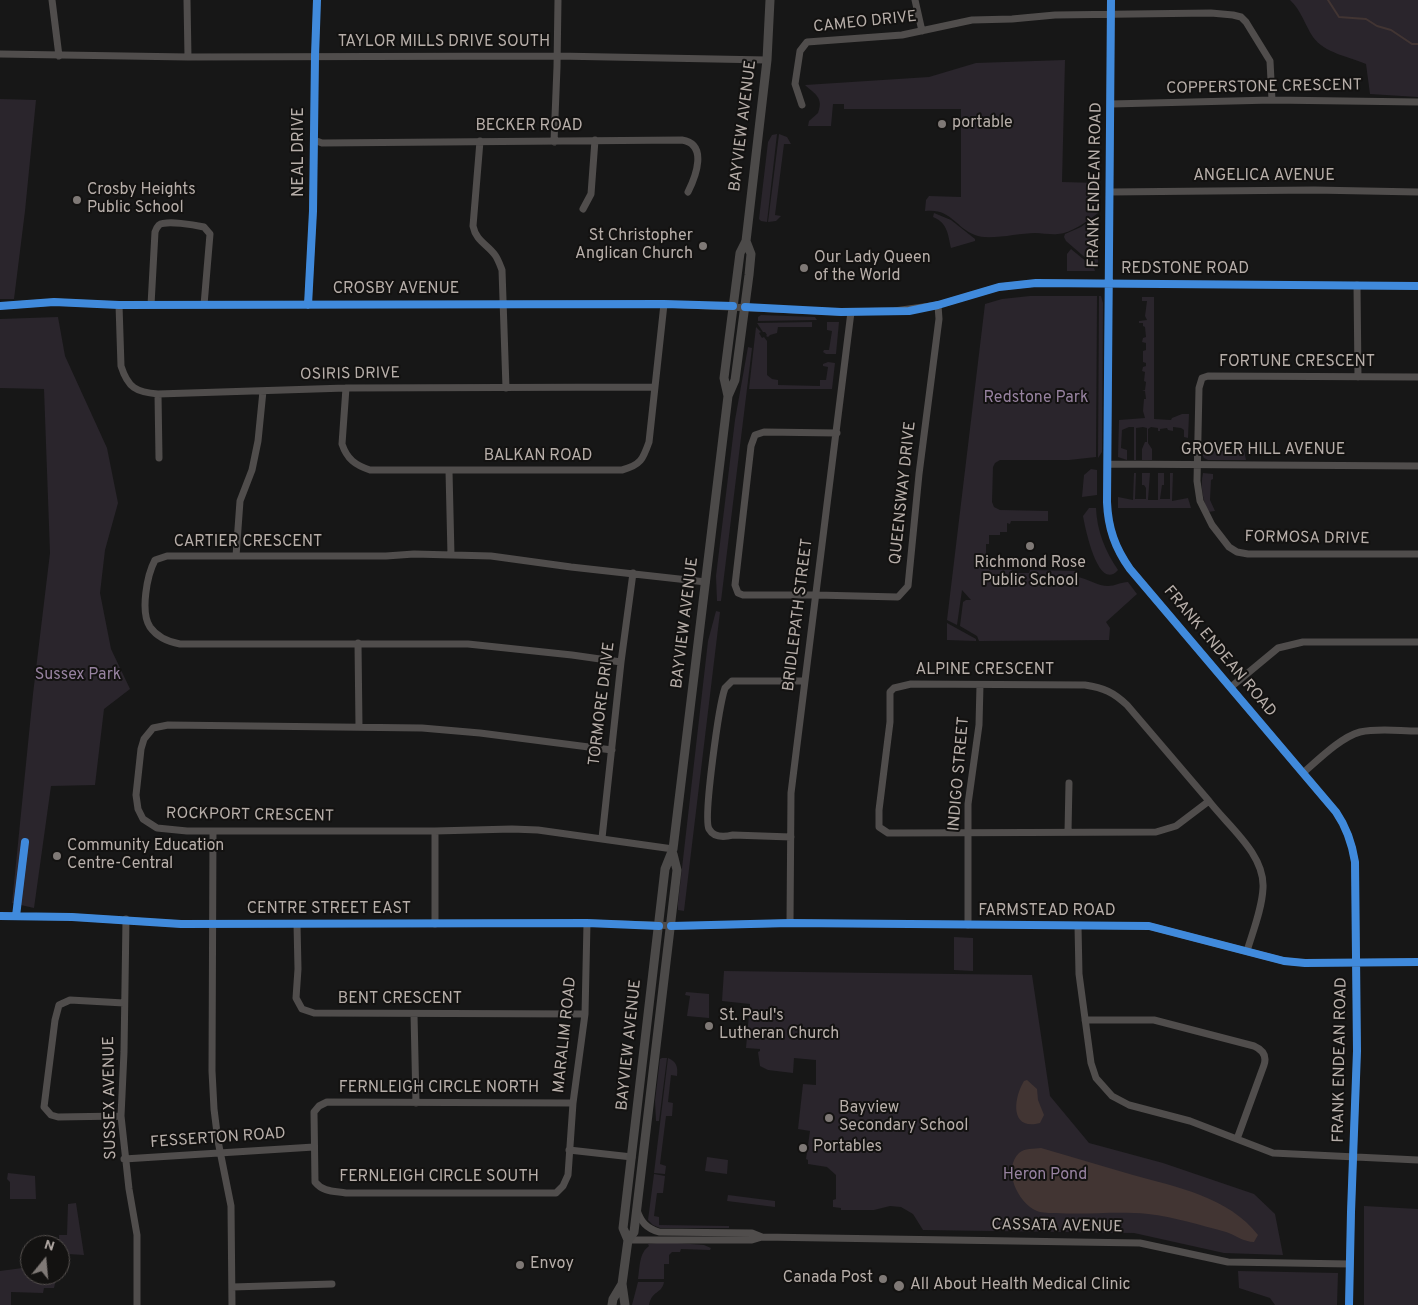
<!DOCTYPE html>
<style>
body{margin:0}
#map{position:relative;width:1418px;height:1305px;overflow:hidden;background:#171717;font-family:Overpass,sans-serif}
canvas{display:block}
.north{position:absolute;left:20px;top:1235px;width:50px;height:50px;box-sizing:border-box;background:#131211;border:1px solid #55504e;border-radius:50%;rotate:17deg;font-size:14px;font-weight:700;line-height:20px;text-align:center;color:#b7aea9}
.north::after{content:'';display:block;margin:auto;width:18px;height:22px;background:#7f7976;clip-path:polygon(50% 0,100% 100%,50% 72%,0 100%)}
</style>
<div id="map">
<canvas width="1418" height="1305"></canvas>
<div class="north">N</div>
</div>
<script>
const ctx = document.querySelector('canvas').getContext('2d');
ctx.lineJoin = 'round';
function fill(path, color) {
  ctx.fillStyle = color;
  ctx.fill(path, 'evenodd');
}
function trace(path, color, width, dash) {
  ctx.strokeStyle = color;
  ctx.lineWidth = width;
  ctx.lineCap = dash ? 'butt' : 'round';
  ctx.setLineDash(dash || []);
  ctx.stroke(path);
}
function label(font, color, halo, rows, align = 'center') {
  ctx.font = font + ' Overpass,sans-serif';
  ctx.lineWidth = 4;
  ctx.setLineDash([]);
  ctx.textBaseline = 'middle';
  ctx.strokeStyle = halo;
  ctx.fillStyle = color;
  for (const [text, x, y, turn = 0] of rows) {
    ctx.save();
    ctx.translate(x, y);
    ctx.rotate((+turn || 0) * Math.PI / 180);
    ctx.textAlign = isNaN(turn) ? turn : align;
    if (halo) ctx.strokeText(text, 0, 0);
    ctx.fillText(text, 0, 0);
    ctx.restore();
  }
}
fill(new Path2D(`
 M 1290,0 L 1418,0 L 1418,97 L 1370,94 L 1366,64 C 1350,57 1324,53 1313,37 C 1305,25 1301,10 1290,0 Z
 M 1065,60 L 1062,182 L 1098,183 L 1098,213 C 1087,221 1072,233 1058,234 C 1051,235 1043,233 1035,233 C 1019,233 988,241 975,235 C 955,227 951,208 925,211 L 926,200 L 929,196 L 961,197 L 961,109 L 844,109 L 844,104 L 833,104 L 831,126 L 808,126 L 809,121 L 818,113 C 824,98 815,94 805,85 L 929,77 L 976,63 Z
 M 0,99 L 36,100 L 25,211 L 14,299 L 0,299 Z
 M 777,134 L 767,222 L 761,221 L 759,219 L 768,142 L 772,135 Z
 M 779,134 L 787,137 L 791,144 L 784,144 L 775,215 L 781,216 L 776,221 L 768,222 Z
 M 934,213 L 951,220 L 975,239 L 975,241 L 951,248 C 948,235 948,223 933,217 Z
 M 1096,216 L 1098,217 L 1098,265 L 1096,267 L 1066,241 L 1064,237 L 1065,234 L 1081,227 Z
 M 1071,249 L 1094,268 L 1095,271 L 1067,271 L 1067,254 Z
 M 1030,296 L 1097,296 L 1096,457 L 1069,460 L 1000,460 L 995,463 L 993,467 L 992,502 L 994,507 L 1000,510 L 1048,511 L 1048,521 L 1011,521 L 1010,524 L 1007,523 L 1007,532 L 1000,532 L 1000,535 L 989,535 L 989,544 L 986,544 L 986,561 L 989,562 L 989,570 L 1012,570 L 1012,573 L 1029,573 L 1030,570 L 1078,571 L 1078,577 C 1088,579 1098,586 1108,586 C 1115,586 1121,582 1128,582 L 1137,594 L 1106,622 L 1110,628 L 1109,640 L 979,641 L 977,636 L 960,626 L 963,602 L 966,600 L 971,600 L 962,590 L 957,625 L 947,620 L 985,304 L 1002,299 Z
 M 1099,296 L 1101,296 L 1103,303 L 1102,452 L 1098,458 Z
 M 1142,297 L 1154,297 L 1154,419 L 1171,420 L 1172,418 L 1182,414 L 1189,414 L 1188,438 L 1184,437 L 1184,430 L 1181,428 L 1173,427 L 1173,431 L 1168,430 L 1167,428 L 1160,429 L 1160,431 L 1158,431 L 1158,428 L 1151,427 L 1148,429 L 1148,443 L 1152,449 L 1152,460 L 1142,460 L 1142,449 L 1145,442 L 1147,442 L 1147,428 L 1143,427 L 1136,428 L 1136,460 L 1134,460 L 1134,427 L 1129,427 L 1122,430 L 1121,448 L 1127,450 L 1127,460 L 1118,457 L 1119,420 L 1145,418 L 1143,411 L 1144,399 L 1146,399 L 1145,391 L 1142,390 L 1145,390 L 1146,382 L 1144,381 L 1145,372 L 1142,371 L 1143,367 L 1146,366 L 1146,363 L 1143,362 L 1143,351 L 1146,350 L 1146,343 L 1142,342 L 1143,338 L 1146,337 L 1145,327 L 1143,326 L 1143,323 L 1139,323 L 1139,321 L 1147,320 L 1145,316 L 1147,301 L 1142,301 Z
 M 761,315 L 815,317 L 817,320 L 758,321 L 758,317 Z
 M 58,317 L 65,356 L 107,448 L 118,503 L 105,550 L 100,593 L 111,649 L 130,689 L 104,709 L 95,785 L 51,786 L 34,908 L 12,903 L 33,694 L 50,553 L 44,389 L 0,388 L 0,319 Z
 M 812,322 L 812,327 L 778,327 L 777,333 L 770,335 L 768,337 L 766,336 L 767,335 L 765,332 L 763,332 L 757,323 Z
 M 827,322 L 839,322 L 836,354 L 826,354 L 823,352 L 824,350 L 829,350 L 832,331 L 827,330 Z
 M 756,327 L 761,332 L 759,333 L 762,338 L 764,337 L 767,341 L 767,375 L 772,379 L 778,380 L 778,385 L 820,386 L 820,380 L 826,380 L 828,367 L 823,366 L 823,364 L 828,362 L 835,363 L 832,389 L 749,389 Z
 M 748,347 L 752,348 L 721,601 L 717,601 L 716,576 L 735,420 Z
 M 1241,446 L 1243,446 L 1246,460 L 1208,460 L 1204,458 L 1202,454 L 1203,448 L 1207,451 L 1233,451 L 1233,454 L 1241,454 Z
 M 1091,469 L 1097,470 L 1097,495 L 1082,497 L 1084,475 Z
 M 1134,473 L 1136,473 L 1135,499 L 1146,499 L 1146,488 L 1144,485 L 1142,485 L 1142,473 L 1150,473 L 1148,500 L 1158,500 L 1158,473 L 1164,473 L 1164,485 L 1162,485 L 1160,499 L 1170,499 L 1170,473 L 1173,473 L 1172,501 L 1188,498 L 1191,508 L 1118,508 L 1118,497 L 1133,500 Z
 M 1203,473 L 1213,474 L 1213,479 L 1211,480 L 1210,500 L 1215,511 L 1208,512 C 1203,499 1200,487 1203,473 Z
 M 1089,508 L 1096,508 C 1097,531 1105,551 1118,570 C 1098,593 1085,527 1083,516 Z
 M 716,611 L 720,612 L 684,911 L 678,910 L 678,903 L 708,641 Z
 M 947,623 L 976,639 L 976,641 L 947,640 Z
 M 954,937 L 973,938 L 973,971 L 954,970 Z
 M 724,971 L 1032,975 L 1050,1096 L 1089,1143 L 1163,1163 L 1254,1194 L 1275,1214 L 1283,1255 L 1224,1253 L 1134,1233 L 923,1230 L 913,1214 L 901,1207 L 890,1206 L 874,1210 L 841,1210 L 841,1208 L 833,1207 L 833,1200 L 836,1199 L 836,1175 L 827,1167 L 808,1164 L 808,1160 L 806,1159 L 810,1131 L 798,1129 L 803,1084 L 816,1085 L 816,1060 L 794,1058 L 793,1073 L 768,1070 L 760,1066 L 758,1052 L 760,1051 L 760,1049 L 746,1048 L 750,1004 L 722,1001 Z
 M 686,992 L 709,994 L 709,1018 L 687,1016 L 690,996 L 685,995 Z
 M 662,1058 L 667,1058 L 659,1121 L 656,1121 L 655,1101 L 660,1059 Z
 M 668,1058 C 677,1062 678,1067 677,1076 L 671,1075 L 668,1102 L 673,1103 L 672,1116 L 666,1116 L 660,1164 L 666,1166 L 665,1174 L 654,1173 Z
 M 707,1157 L 728,1160 L 727,1174 L 705,1171 Z
 M 8,1173 L 35,1176 L 36,1199 L 10,1199 L 10,1182 L 7,1179 Z
 M 654,1174 L 665,1176 L 663,1193 L 657,1193 L 654,1216 L 659,1217 L 659,1225 L 729,1226 L 729,1228 L 660,1228 L 653,1225 L 648,1220 Z
 M 728,1195 L 775,1201 L 775,1207 L 727,1201 Z
 M 76,1203 L 84,1255 L 68,1254 L 65,1270 L 60,1269 L 59,1235 L 67,1235 L 68,1204 Z
 M 1364,1206 L 1418,1209 L 1418,1305 L 1364,1305 Z
 M 665,1242 L 704,1245 L 711,1248 L 710,1250 L 681,1249 L 680,1252 L 672,1252 L 669,1255 L 669,1264 L 664,1264 L 664,1279 L 638,1279 C 640,1267 639,1253 649,1246 L 648,1244 Z
 M 30,1267 L 30,1275 L 57,1275 L 54,1288 L 44,1288 L 43,1293 L 11,1292 L 11,1305 L 0,1305 L 0,1271 Z
 M 1238,1271 L 1338,1273 L 1337,1305 L 1275,1305 L 1270,1298 L 1239,1288 Z
 M 638,1282 L 664,1282 C 662,1294 652,1290 649,1305 L 632,1305 Z`), '#2a252c');
fill(new Path2D(`
 M 1027,1080 L 1037,1089 L 1038,1100 L 1044,1115 L 1040,1123 C 1010,1131 1013,1099 1024,1081 Z
 M 1041,1148 C 1072,1157 1102,1166 1133,1175 C 1176,1187 1229,1197 1258,1235 L 1254,1242 C 1244,1242 1235,1235 1226,1232 C 1200,1225 1174,1217 1148,1214 C 1117,1211 1086,1215 1056,1213 C 1050,1213 1042,1213 1037,1211 C 1018,1203 1002,1170 1019,1153 C 1024,1148 1034,1149 1041,1148 Z`), '#423533');
trace(new Path2D(`
 M 1328,0 L 1339,17 L 1366,19 L 1377,26 L 1391,30 L 1412,44 L 1418,44`), '#423533', 2);
trace(new Path2D(`
 M 52,0 L 59,56
 M 187,0 L 188,57
 M 915,0 L 922,31
 M 1111,0 L 1107,502 C 1108,528 1115,548 1130,569 L 1336,812 C 1347,828 1352,843 1355,862 L 1357,1051 L 1351,1212 L 1349,1305
 M 0,54 L 188,57 L 557,56 L 767,60
 M 1111,104 L 1272,100 L 1418,102
 M 802,105 L 795,84 L 800,51 L 807,42 L 902,35 L 972,20 L 1012,19 L 1055,15 L 1211,13 L 1233,15 L 1241,17 L 1246,22 L 1270,61 L 1272,100
 M 314,140 L 322,143 L 682,140 C 708,144 696,176 688,192
 M 480,141 L 473,226 C 476,241 487,244 495,255 C 498,259 500,265 502,270 L 506,388
 M 554,142 L 557,67 L 558,0
 M 1110,192 L 1314,190 L 1418,192
 M 583,209 L 591,194 L 595,140
 M 1357,285 L 1358,377
 M 119,305 L 121,366 C 128,388 136,392 158,394 L 346,388 L 655,387
 M 151,305 L 155,232 C 156,229 157,227 159,225 C 166,220 195,225 204,227 L 210,234 L 204,305
 M 308,305 L 313,211 L 315,56 L 317,0
 M 0,306 L 54,302 L 119,305 L 664,304 L 841,312 L 894,311 L 938,305 L 999,287 L 1036,283 L 1418,286
 M 1418,377 L 1208,376 L 1202,378 L 1199,388 L 1197,481 L 1200,501 L 1212,525 L 1229,547 L 1237,552 L 1248,554 L 1418,554
 M 346,388 L 342,444 C 347,459 355,465 370,470 L 622,470 C 641,465 643,459 649,442 L 664,304
 M 158,394 L 159,458
 M 837,433 L 764,432 L 755,435 L 751,446 L 735,585 L 738,593 L 743,595 L 816,595 L 898,597 L 908,586 L 919,474 L 939,319 L 938,305
 M 1108,464 L 1418,466
 M 449,471 L 451,555
 M 236,556 L 240,501 L 252,470 L 258,441 L 263,391
 M 358,643 L 359,727
 M 621,662 L 572,655 L 468,644 L 180,644 C 169,642 157,637 150,627 C 140,612 147,575 155,560 L 167,556 L 386,556 L 414,554 L 491,556 L 571,567 L 706,582
 M 1231,687 L 1278,648 L 1303,642 L 1418,642
 M 612,750 L 480,733 L 422,728 L 168,725 L 153,728 L 144,739 L 141,749 L 136,795 L 138,809 L 143,819 L 157,828 L 187,831 L 435,831 L 512,829 L 538,830 L 673,849
 M 1303,773 C 1318,760 1341,737 1360,732 C 1378,728 1399,731 1418,731
 M 1209,801 L 1176,826 L 1156,832 L 897,833 L 888,833 L 879,827 L 879,810 L 890,722 L 890,692 L 894,688 L 911,684 L 1085,685 C 1104,688 1113,692 1127,705 L 1209,801 C 1228,826 1265,854 1263,888 C 1262,909 1253,931 1247,951
 M 213,831 L 212,1071 L 214,1109 L 218,1141 L 231,1206 L 232,1305
 M 1068,832 L 1069,783
 M 791,837 L 733,835 C 725,837 714,838 709,829 C 703,818 719,705 725,688 L 732,681 L 804,681
 M 602,838 L 621,662 L 633,573
 M 0,916 L 72,917 L 181,924 L 587,923 L 683,926 L 790,923 L 1149,926 L 1284,961 L 1305,963 L 1418,962
 M 16,916 L 25,842
 M 126,919 L 124,1052 L 121,1116 L 129,1189 L 137,1235 L 137,1305
 M 790,923 L 791,793 L 851,312
 M 297,924 L 298,969 L 296,998 L 302,1009 L 314,1013 L 585,1014
 M 435,924 L 435,831
 M 968,925 L 968,804 L 979,725 L 980,685
 M 1078,926 L 1079,974 L 1091,1063 L 1096,1078 L 1112,1096 L 1129,1105 L 1190,1121 L 1273,1153 L 1418,1160
 M 414,1014 L 416,1103
 M 1085,1020 L 1154,1020 L 1254,1046 C 1263,1050 1267,1056 1264,1065 L 1237,1139
 M 573,1103 L 327,1102 L 319,1106 L 314,1112 L 315,1182 C 323,1192 334,1191 346,1193 L 556,1193 L 563,1186 L 568,1175 L 573,1103 L 585,1014 L 587,923
 M 121,1116 L 58,1117 L 51,1115 L 44,1107 L 55,1020 L 59,1005 L 70,1000 L 124,1003
 M 569,1150 L 632,1157
 M 124,1159 L 314,1147
 M 637,1210 C 641,1222 646,1228 659,1232 L 752,1233 L 762,1237 L 1140,1243 L 1228,1262 L 1350,1264
 M 628,1240 L 752,1240 L 762,1237
 M 232,1287 L 332,1284`), '#504d4c', 7);
trace(new Path2D(`
 M 728,396 L 724,378 L 740,253 L 746,241 L 767,60 L 770,0
 M 628,1240 L 623,1228 L 665,869 L 673,849 L 728,396 L 735,380 L 749,275 L 751,254 L 746,241
 M 612,1305 L 613,1299 L 622,1284
 M 625,1305 L 622,1284 L 628,1240 L 634,1232 L 677,870 L 673,854`), '#4c4a49', 9);
trace(new Path2D(`
 M 1111,0 L 1107,502 C 1108,528 1115,548 1130,569 L 1336,812 C 1347,828 1352,843 1355,862 L 1357,1051 L 1351,1212 L 1349,1305
 M 308,305 L 313,211 L 315,56 L 317,0
 M 0,306 L 54,302 L 119,305 L 664,304 L 733,306
 M 745,307 L 841,312 L 909,311 L 938,305 L 999,287 L 1036,283 L 1418,286
 M 0,916 L 72,917 L 181,924 L 587,923 L 659,926
 M 16,916 L 25,842
 M 671,926 L 790,923 L 1149,926 L 1284,961 L 1305,963 L 1418,962`), '#408adc', 8);
for (const [x, y, r, color] of [
 [942,124,5,"#7f7976"],
 [77,200,5,"#7f7976"],
 [703,246,5,"#7f7976"],
 [804,268,5,"#7f7976"],
 [1030,546,5,"#7f7976"],
 [57,856,5,"#7f7976"],
 [709,1026,5,"#7f7976"],
 [829,1118,5,"#7f7976"],
 [803,1148,5,"#7f7976"],
 [520,1265,5,"#7f7976"],
 [883,1279,5,"#7f7976"],
 [899,1286,6,"#7f7976"]
]) {
  const dot = new Path2D();
  dot.arc(x, y, r, 0, 2 * Math.PI);
  ctx.fillStyle = color;
  ctx.fill(dot);
  trace(dot, '#131211', 2);
}
label('16px', '#b7aea9', '#131211', [
 ["CAMEO DRIVE",865,23,-6],
 ["TAYLOR MILLS DRIVE SOUTH",444,43],
 ["COPPERSTONE CRESCENT",1264,88,-1],
 ["BAYVIEW AVENUE",744,126,-83],
 ["BECKER ROAD",529,127],
 ["NEAL DRIVE",300,152,-90],
 ["ANGELICA AVENUE",1264,177],
 ["FRANK ENDEAN ROAD",1096,185,-89],
 ["REDSTONE ROAD",1185,270],
 ["CROSBY AVENUE",396,290],
 ["FORTUNE CRESCENT",1297,363],
 ["OSIRIS DRIVE",350,375,-1],
 ["GROVER HILL AVENUE",1263,451],
 ["BALKAN ROAD",538,457],
 ["QUEENSWAY DRIVE",904,493,-84],
 ["FORMOSA DRIVE",1307,539,1],
 ["CARTIER CRESCENT",248,543],
 ["BRIDLEPATH STREET",799,615,-83],
 ["BAYVIEW AVENUE",686,623,-83],
 ["FRANK ENDEAN ROAD",1219,652,50],
 ["ALPINE CRESCENT",985,671],
 ["TORMORE DRIVE",603,704,-83],
 ["INDIGO STREET",960,774,-85],
 ["ROCKPORT CRESCENT",250,816,1],
 ["CENTRE STREET EAST",329,910],
 ["FARMSTEAD ROAD",1047,912],
 ["BENT CRESCENT",400,1000],
 ["MARALIM ROAD",566,1035,-84],
 ["BAYVIEW AVENUE",630,1045,-84],
 ["FRANK ENDEAN ROAD",1341,1060,-89],
 ["FERNLEIGH CIRCLE NORTH",439,1089],
 ["SUSSEX AVENUE",111,1098,-91],
 ["FESSERTON ROAD",218,1139,-4],
 ["FERNLEIGH CIRCLE SOUTH",439,1178],
 ["CASSATA AVENUE",1057,1227,1]
]);
label('16px', '#b7aea9', '#131211', [
 ["portable",952,124],
 ["Crosby Heights",87,191],
 ["Public School",87,209],
 ["St Christopher",693,237,"right"],
 ["Anglican Church",693,255,"right"],
 ["Our Lady Queen",814,259],
 ["of the World",814,277],
 ["Richmond Rose",1030,564,"center"],
 ["Public School",1030,582,"center"],
 ["Community Education",67,847],
 ["Centre-Central",67,865],
 ["St. Paul's",719,1017],
 ["Lutheran Church",719,1035],
 ["Bayview",839,1109],
 ["Secondary School",839,1127],
 ["Portables",813,1148],
 ["Envoy",530,1265],
 ["Canada Post",873,1279,"right"],
 ["All About Health Medical Clinic",910,1286]
], 'left');
label('16px', '#9782a0', '#131211', [
 ["Redstone Park",1036,399],
 ["Sussex Park",78,676],
 ["Heron Pond",1045,1176]
]);
</script>
